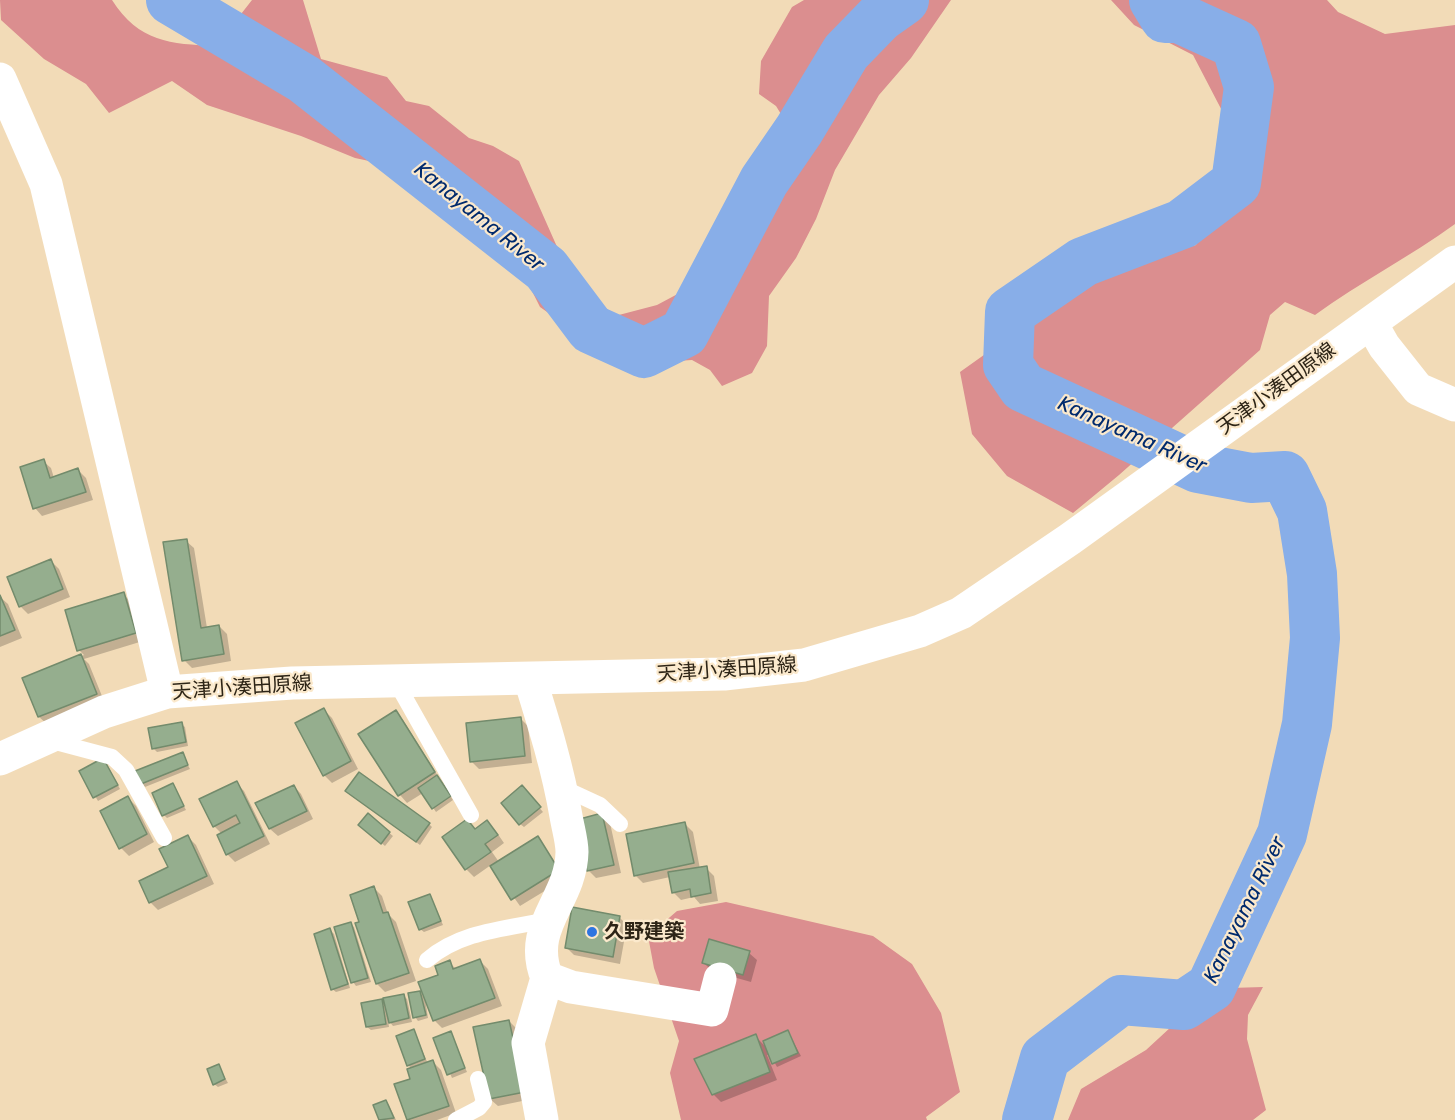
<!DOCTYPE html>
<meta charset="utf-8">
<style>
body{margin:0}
canvas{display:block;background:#f2dbb7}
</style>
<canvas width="1455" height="1120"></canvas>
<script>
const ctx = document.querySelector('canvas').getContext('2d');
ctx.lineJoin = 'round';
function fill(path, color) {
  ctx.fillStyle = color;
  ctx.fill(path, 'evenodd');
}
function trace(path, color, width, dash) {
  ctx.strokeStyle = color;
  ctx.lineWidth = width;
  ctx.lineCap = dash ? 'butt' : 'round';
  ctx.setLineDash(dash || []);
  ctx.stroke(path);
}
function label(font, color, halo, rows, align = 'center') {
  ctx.font = font + ' Rubik,"Noto Sans JP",sans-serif';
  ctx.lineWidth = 4.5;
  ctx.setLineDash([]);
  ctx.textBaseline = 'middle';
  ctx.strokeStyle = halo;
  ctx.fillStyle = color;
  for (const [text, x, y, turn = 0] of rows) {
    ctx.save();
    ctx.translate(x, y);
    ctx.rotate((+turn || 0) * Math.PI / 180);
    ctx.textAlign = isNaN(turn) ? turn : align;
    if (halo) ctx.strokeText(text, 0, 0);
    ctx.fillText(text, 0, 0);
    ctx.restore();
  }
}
fill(new Path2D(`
 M 0,0 L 112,0 C 139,42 170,44 216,46 L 252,0 L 303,0 L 321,59 L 387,77 L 406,101 L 429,106 L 469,138 L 493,146 L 519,161 L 558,249 L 593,297 L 615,316 L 657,305 L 687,289 L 714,254 L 758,158 L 784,119 L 776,106 L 759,94 L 761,61 L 792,7 L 804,0 L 951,0 L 911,58 L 879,95 L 835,170 L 816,219 L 796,258 L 769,296 L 767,346 L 752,373 L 722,386 L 710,370 L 692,360 L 630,364 L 604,352 L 540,307 L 516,259 L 482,239 L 397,167 L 355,158 L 301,136 L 207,105 L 172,81 L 109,113 L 86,84 L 44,59 L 1,20 Z
 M 1111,0 L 1327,0 L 1338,12 L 1385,34 L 1455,25 L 1455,224 C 1410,257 1360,282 1315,315 L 1285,302 L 1270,315 L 1260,350 L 1119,475 L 1073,513 L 1007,476 L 972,434 L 960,372 L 1012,335 L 1037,305 L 1148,259 L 1196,245 L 1228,161 L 1231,128 L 1193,55 L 1134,25 Z
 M 726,902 L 873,936 L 912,964 L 941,1013 L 960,1092 L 926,1117 L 927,1120 L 681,1120 L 670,1073 L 679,1041 L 654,968 L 648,936 L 677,911 Z
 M 1263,987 L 1248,1015 L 1247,1039 L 1266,1110 L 1253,1120 L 1068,1120 L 1081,1089 L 1146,1050 L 1197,1003 L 1230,988 Z`), '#db8e8f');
fill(new Path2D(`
 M 43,461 L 51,468 L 54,478 L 78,470 L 86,478 L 93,500 L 42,516 L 35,508 Z
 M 186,541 L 194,548 L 207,628 L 219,626 L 227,634 L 231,661 L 192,668 L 184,660 Z
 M 51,561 L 59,569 L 70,597 L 28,614 L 20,606 Z
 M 123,594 L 131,602 L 143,641 L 84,659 L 89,664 L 104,701 L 47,724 L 39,717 L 24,679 L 84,655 L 79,650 Z
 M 0,597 L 8,604 L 22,638 L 0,647 Z
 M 324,710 L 332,718 L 358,769 L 332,783 L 324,775 Z
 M 396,712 L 403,720 L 453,800 L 436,812 L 423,793 L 407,803 L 400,795 L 361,734 Z
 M 521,719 L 528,726 L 532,763 L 479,769 L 471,761 Z
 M 181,724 L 185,727 L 188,746 L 157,752 L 153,748 Z
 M 182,754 L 190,769 L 145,787 L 142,783 Z
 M 107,764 L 120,789 L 98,801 L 81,772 Z
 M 236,783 L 244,791 L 270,844 L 235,862 L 227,854 L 222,834 L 214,826 Z
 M 173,785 L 186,810 L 167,818 L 164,815 Z
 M 294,786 L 301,794 L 313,819 L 278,836 L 270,829 Z
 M 525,791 L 543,812 L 524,827 L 520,824 Z
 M 350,795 L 429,824 L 432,827 L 420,845 Z
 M 128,798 L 136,806 L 154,842 L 129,856 L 121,848 Z
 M 368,815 L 393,836 L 385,846 L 364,828 Z
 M 602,815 L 610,823 L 621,873 L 596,878 L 588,870 Z
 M 467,820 L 476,830 L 487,822 L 495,830 L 504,843 L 492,852 L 499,862 L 538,838 L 566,878 L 520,906 L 491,865 L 474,877 L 466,869 Z
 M 685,824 L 693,832 L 700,869 L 706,868 L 714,876 L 718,901 L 700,904 L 694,897 L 681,900 L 673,892 L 670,877 L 643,883 L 635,875 Z
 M 188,837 L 196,845 L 214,884 L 158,910 L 150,902 Z
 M 374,888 L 382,896 L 388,914 L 396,922 L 416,981 L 385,992 L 377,984 L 361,923 Z
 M 430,895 L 443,925 L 424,932 L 420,929 Z
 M 619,917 L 627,925 L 620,964 L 574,955 L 566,947 Z
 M 350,924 L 354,927 L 371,982 L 356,986 L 353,982 L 336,928 Z
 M 330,930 L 334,934 L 350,988 L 336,992 L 332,989 Z
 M 749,953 L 757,960 L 751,982 L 712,971 L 704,963 Z
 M 480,961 L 488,969 L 502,1006 L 442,1028 L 434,1020 L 440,976 L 449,962 L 456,969 Z
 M 420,992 L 425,998 L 428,1018 L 418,1021 L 415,1017 Z
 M 404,996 L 407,999 L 412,1022 L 393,1026 L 388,1020 L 389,1027 L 371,1030 L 367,1027 L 382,1001 L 386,1005 Z
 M 509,1021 L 517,1029 L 532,1099 L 498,1106 L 490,1099 Z
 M 414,1031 L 428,1064 L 433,1062 L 441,1070 L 456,1113 L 437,1120 L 408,1120 L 396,1085 L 412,1080 L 412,1069 L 408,1065 Z
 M 788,1032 L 801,1056 L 777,1067 L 770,1054 L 767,1055 L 777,1080 L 721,1102 L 713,1094 L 755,1036 L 767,1048 Z
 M 450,1033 L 467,1072 L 452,1078 L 435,1039 Z
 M 218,1065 L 228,1083 L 218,1087 L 214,1084 Z
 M 386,1101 L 389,1105 L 396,1120 L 381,1120 L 375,1106 Z`), '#0003');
trace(new Path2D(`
 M 171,0 L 304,79 L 546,269 L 591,329 L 644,353 L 684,333 L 764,181 L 799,130 L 846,52 L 880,17 L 904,0
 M 1027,1120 L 1045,1058 L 1121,1000 L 1184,1005 L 1211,987 L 1282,834 L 1307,724 L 1315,638 L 1312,574 L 1302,511 L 1285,476 L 1251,478 L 1198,468 L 1023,387 L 1008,365 L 1010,312 L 1083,262 L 1182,224 L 1236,183 L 1249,87 L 1236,44 L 1179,18 L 1165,18 L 1154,0`), '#88aee8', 50);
const building = new Path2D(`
 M 44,459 L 50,478 L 78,468 L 86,492 L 33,509 L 20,467 Z
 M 187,539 L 201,628 L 219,625 L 224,654 L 182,661 L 163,542 Z
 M 51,559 L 63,589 L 19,607 L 7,577 Z
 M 124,592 L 136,633 L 77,651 L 65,610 Z
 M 0,595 L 15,630 L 0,636 Z
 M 81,654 L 97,694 L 38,717 L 22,678 Z
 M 324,708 L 351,761 L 323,776 L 295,723 Z
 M 396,710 L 435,772 L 398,796 L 358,734 Z
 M 521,717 L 525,756 L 470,762 L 466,723 Z
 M 182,722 L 186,742 L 152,749 L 148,728 Z
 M 183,752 L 188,765 L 141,784 L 135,771 Z
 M 103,758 L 118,785 L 93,798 L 79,771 Z
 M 359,772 L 430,823 L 416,842 L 345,791 Z
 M 437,775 L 451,796 L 432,809 L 418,788 Z
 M 237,781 L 264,836 L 226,855 L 217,835 L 240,823 L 236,815 L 213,827 L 199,799 Z
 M 173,783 L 184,806 L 162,816 L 152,793 Z
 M 294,785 L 307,811 L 269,829 L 255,803 Z
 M 522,785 L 541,807 L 519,825 L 501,803 Z
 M 128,796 L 147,834 L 119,849 L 100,811 Z
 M 368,813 L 390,832 L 381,844 L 358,825 Z
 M 602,813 L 614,865 L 587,871 L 576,820 Z
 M 467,819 L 475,829 L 487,820 L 498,835 L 485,844 L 491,852 L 465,870 L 442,837 Z
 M 685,822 L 694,863 L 634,876 L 626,834 Z
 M 188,835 L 207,876 L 149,903 L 139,881 L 168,867 L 159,849 Z
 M 538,836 L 559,870 L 511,900 L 490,866 Z
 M 707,866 L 711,893 L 691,897 L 690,889 L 672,893 L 668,872 Z
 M 374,886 L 383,913 L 388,912 L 409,973 L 376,984 L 355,923 L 359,922 L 350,895 Z
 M 430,894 L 441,921 L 419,930 L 408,902 Z
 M 572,907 L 620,916 L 613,957 L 565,948 Z
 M 351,922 L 368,978 L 351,983 L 334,927 Z
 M 330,928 L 348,984 L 331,990 L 314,934 Z
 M 709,939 L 750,951 L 743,975 L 702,963 Z
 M 480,959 L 495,998 L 433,1021 L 418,982 L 438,975 L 435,966 L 450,960 L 453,969 Z
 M 420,991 L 426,1015 L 413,1018 L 408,993 Z
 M 404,994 L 409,1018 L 389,1023 L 383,998 Z
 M 382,999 L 386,1024 L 366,1027 L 361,1003 Z
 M 509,1020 L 525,1092 L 489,1099 L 473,1027 Z
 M 414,1029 L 425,1059 L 407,1066 L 396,1036 Z
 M 788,1030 L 798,1053 L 772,1064 L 763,1041 Z
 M 451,1031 L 465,1068 L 447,1075 L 433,1038 Z
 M 756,1034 L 770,1072 L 712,1095 L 694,1059 Z
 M 433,1060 L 449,1106 L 407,1120 L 394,1084 L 410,1079 L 407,1069 Z
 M 219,1064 L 225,1079 L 213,1085 L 207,1069 Z
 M 386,1100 L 394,1118 L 379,1120 L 373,1105 Z`);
fill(building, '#95ae8e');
trace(building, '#738b6c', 1.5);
trace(new Path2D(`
 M 396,682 L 471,815
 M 48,740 L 112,757 L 126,770 L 164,838
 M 561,787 L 600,805 L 620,824
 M 427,960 C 461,931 505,929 548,920
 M 456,1120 L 479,1108 L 484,1102 L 478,1079`), '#fff', 16);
trace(new Path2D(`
 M 0,79 L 46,184 L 167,692
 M 1371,323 L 1384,346 L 1418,389 L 1455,405
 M 530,679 C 544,724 558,769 566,816 C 568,828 572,841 572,852 C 571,902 526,926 547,978 L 571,987 L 712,1010 L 720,979
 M 542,1120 L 528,1043 L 547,978`), '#fff', 33);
trace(new Path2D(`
 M 0,759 L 104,712 L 167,692 L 292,683 L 724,674 L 804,665 L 920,631 L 961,613 L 1070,539 L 1455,262`), '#fff', 33);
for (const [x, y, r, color] of [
 [592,932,6,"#2e75e1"]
]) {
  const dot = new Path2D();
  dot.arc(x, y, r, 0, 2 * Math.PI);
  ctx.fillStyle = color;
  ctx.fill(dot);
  trace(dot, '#fbe9cc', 2);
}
label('20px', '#2d2416', '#fbe9cc', [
 ["天津小湊田原線",1277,389,-36],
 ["天津小湊田原線",727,670,-4],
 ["天津小湊田原線",242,688,-4]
]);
label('bold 20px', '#2d2416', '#fbe9cc', [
 ["久野建築",604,932]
], 'left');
label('italic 21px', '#002a6d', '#fbe9cc', [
 ["Kanayama River",479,217,39],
 ["Kanayama River",1132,435,24],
 ["Kanayama River",1245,910,-64]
]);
</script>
